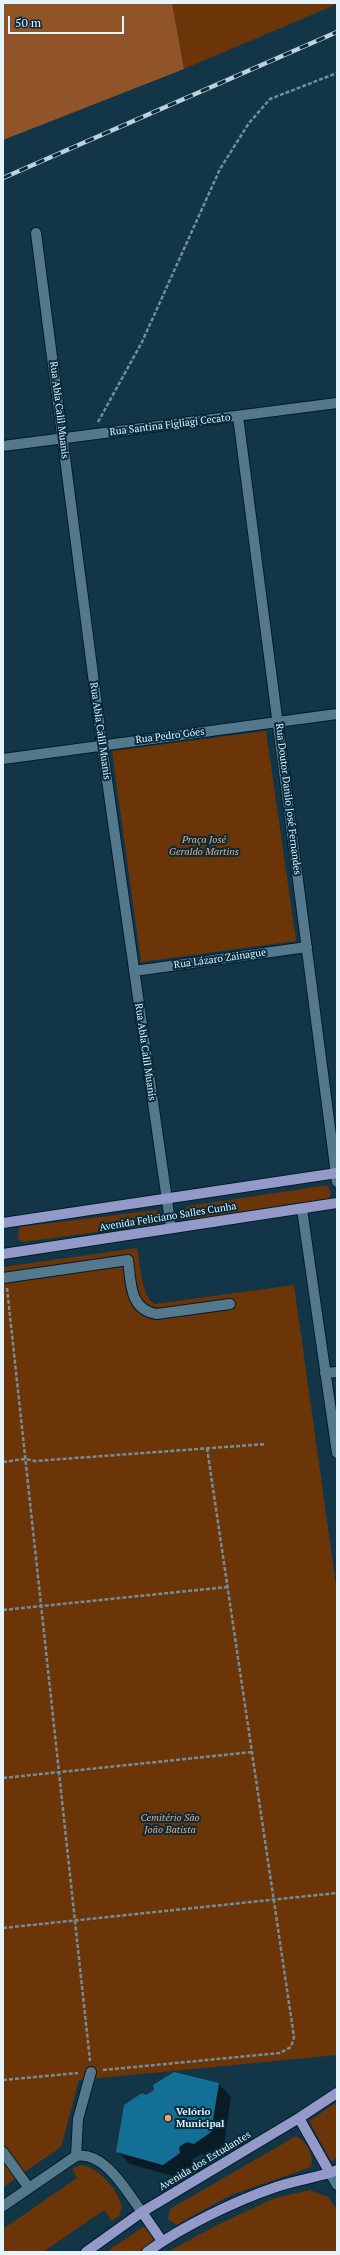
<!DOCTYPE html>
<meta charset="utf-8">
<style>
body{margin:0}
#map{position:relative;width:340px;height:2255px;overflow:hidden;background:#123648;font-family:"PT Serif",serif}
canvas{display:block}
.frame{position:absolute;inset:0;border:4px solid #e4f4fd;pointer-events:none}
.scale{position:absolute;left:8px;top:16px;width:116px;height:18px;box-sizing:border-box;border:2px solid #e4f4fd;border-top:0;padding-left:5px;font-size:12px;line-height:14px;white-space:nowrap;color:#e4f4fd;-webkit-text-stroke:3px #062c3d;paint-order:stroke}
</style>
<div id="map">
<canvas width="340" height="2255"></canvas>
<div class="frame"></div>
<div class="scale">50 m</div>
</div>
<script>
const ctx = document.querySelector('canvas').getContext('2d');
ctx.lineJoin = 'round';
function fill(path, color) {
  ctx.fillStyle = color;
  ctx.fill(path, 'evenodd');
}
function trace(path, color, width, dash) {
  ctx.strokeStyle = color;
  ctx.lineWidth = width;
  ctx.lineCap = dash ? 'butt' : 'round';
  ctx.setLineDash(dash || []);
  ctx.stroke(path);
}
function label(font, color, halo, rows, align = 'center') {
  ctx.font = font + ' "PT Serif",serif';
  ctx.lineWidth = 4;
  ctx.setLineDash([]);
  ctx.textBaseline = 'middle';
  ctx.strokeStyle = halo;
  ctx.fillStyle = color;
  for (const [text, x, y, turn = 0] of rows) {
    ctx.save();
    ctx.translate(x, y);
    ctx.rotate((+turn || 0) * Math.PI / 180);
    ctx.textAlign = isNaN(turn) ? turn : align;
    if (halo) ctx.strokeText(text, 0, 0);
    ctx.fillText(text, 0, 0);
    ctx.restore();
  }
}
fill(new Path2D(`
 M 172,3 L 337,3 L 337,4 L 184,69 Z
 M 266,731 L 296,941 L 141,962 L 112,751 Z
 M 322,1186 L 328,1186 L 331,1193 L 329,1199 L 195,1220 L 187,1219 L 183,1216 L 184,1210 L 188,1206 Z
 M 157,1210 L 162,1217 L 159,1224 L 22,1242 L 18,1238 L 19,1227 Z
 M 137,1248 C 140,1263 141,1297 155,1304 L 294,1285 L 337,1592 L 337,2055 L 79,2080 L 61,2147 L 3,2187 L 3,1267 Z
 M 337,2102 L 337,2158 L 331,2161 L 309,2121 Z
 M 296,2136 C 308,2143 314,2153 311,2167 L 231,2195 L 176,2225 L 168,2219 L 170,2209 Z
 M 81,2165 C 99,2167 118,2190 122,2207 L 119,2216 L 112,2221 L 104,2210 L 43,2252 L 3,2252 L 3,2229 L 77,2178 L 72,2169 Z
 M 310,2190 L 328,2197 L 337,2210 L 337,2252 L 167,2252 L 219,2224 L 275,2198 Z
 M 143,2227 L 148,2227 L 156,2241 L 138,2252 L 106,2252 Z`), '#6c3507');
fill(new Path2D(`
 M 3,3 L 172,3 L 184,69 L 3,140 Z`), '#915428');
fill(new Path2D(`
 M 219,2084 L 231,2097 L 224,2145 L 207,2157 L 201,2154 L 192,2160 L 193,2166 L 176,2177 L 130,2164 L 117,2151 L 146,2096 Z`), '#0007');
fill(new Path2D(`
 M 174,2072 L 219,2083 L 211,2132 L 194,2144 L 187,2142 L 179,2147 L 180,2153 L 163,2165 L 116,2152 L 124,2105 L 142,2093 L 146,2095 L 154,2090 L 153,2085 Z`), '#146f96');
const minor = new Path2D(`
 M 36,233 L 102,745 L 171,1228
 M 238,416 L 337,1182
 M 3,446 L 337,403
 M 3,759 L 337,714
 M 134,971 L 307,947
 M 302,1209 L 337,1453
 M 3,1278 L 128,1260 C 131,1282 129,1310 157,1314 L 230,1304
 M 325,1373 L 337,1372
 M 3,2152 L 29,2188
 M 76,2156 L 78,2119 L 91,2072
 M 330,2173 L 337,2185
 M 3,2206 L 76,2156 C 105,2151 126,2191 142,2212`);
const major = new Path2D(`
 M 3,1223 L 337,1173
 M 3,1254 L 337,1203
 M 299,2118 L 330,2173
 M 142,2212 L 162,2241
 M 86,2252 L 142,2212 L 299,2118 L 337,2093
 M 147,2252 C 183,2226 235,2201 276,2187 C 294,2181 312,2178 330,2173 L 337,2170`);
trace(minor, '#021c2a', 12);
trace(major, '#021c2a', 12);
trace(new Path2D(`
 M 98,422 L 142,342 L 220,169 L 249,123 L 270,99 L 337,73
 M 7,1288 L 90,2061
 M 3,1462 L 25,1459 L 35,1461 L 266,1444
 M 3,1610 L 227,1587
 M 3,1778 L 252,1752
 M 3,1928 L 337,1893
 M 103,2070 L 280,2053 L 291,2047 L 294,2037 L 207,1448
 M 3,2080 L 78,2073`), '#738d9b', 2.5, [4, 2]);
trace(minor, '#54788c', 10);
trace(major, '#9399c9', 10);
const rail = new Path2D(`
 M 3,178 L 337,32`);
trace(rail, '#bed1dc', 4.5);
trace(rail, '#062c3d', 3, [9]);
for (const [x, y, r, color] of [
 [168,2118,4,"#fe9c57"]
]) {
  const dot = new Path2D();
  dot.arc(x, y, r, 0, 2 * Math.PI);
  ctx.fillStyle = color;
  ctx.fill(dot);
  trace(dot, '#062c3d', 1.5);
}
label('10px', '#e4f4fd', '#062c3d', [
 ["Rua Abla Calil Muanis",59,410,83],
 ["Rua Santina Figliagi Cecato",170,425,-7],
 ["Rua Abla Calil Muanis",100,731,82],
 ["Rua Pedro Góes",170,736,-7],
 ["Rua Doutor Danilo José Fernandes",288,799,83],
 ["Rua Lázaro Zainague",220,959,-8],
 ["Rua Abla Calil Muanis",145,1052,82],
 ["Avenida Feliciano Salles Cunha",168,1217,-9],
 ["Avenida dos Estudantes",205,2161,-31]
]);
label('italic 10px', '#faa973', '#062c3d', [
 ["Praça José",204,840],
 ["Geraldo Martins",204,852],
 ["Cemitério São",170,1818],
 ["João Batista",170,1830]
]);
label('bold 10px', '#e4f4fd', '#062c3d', [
 ["Velório",176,2112],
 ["Municipal",176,2124]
], 'left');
</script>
